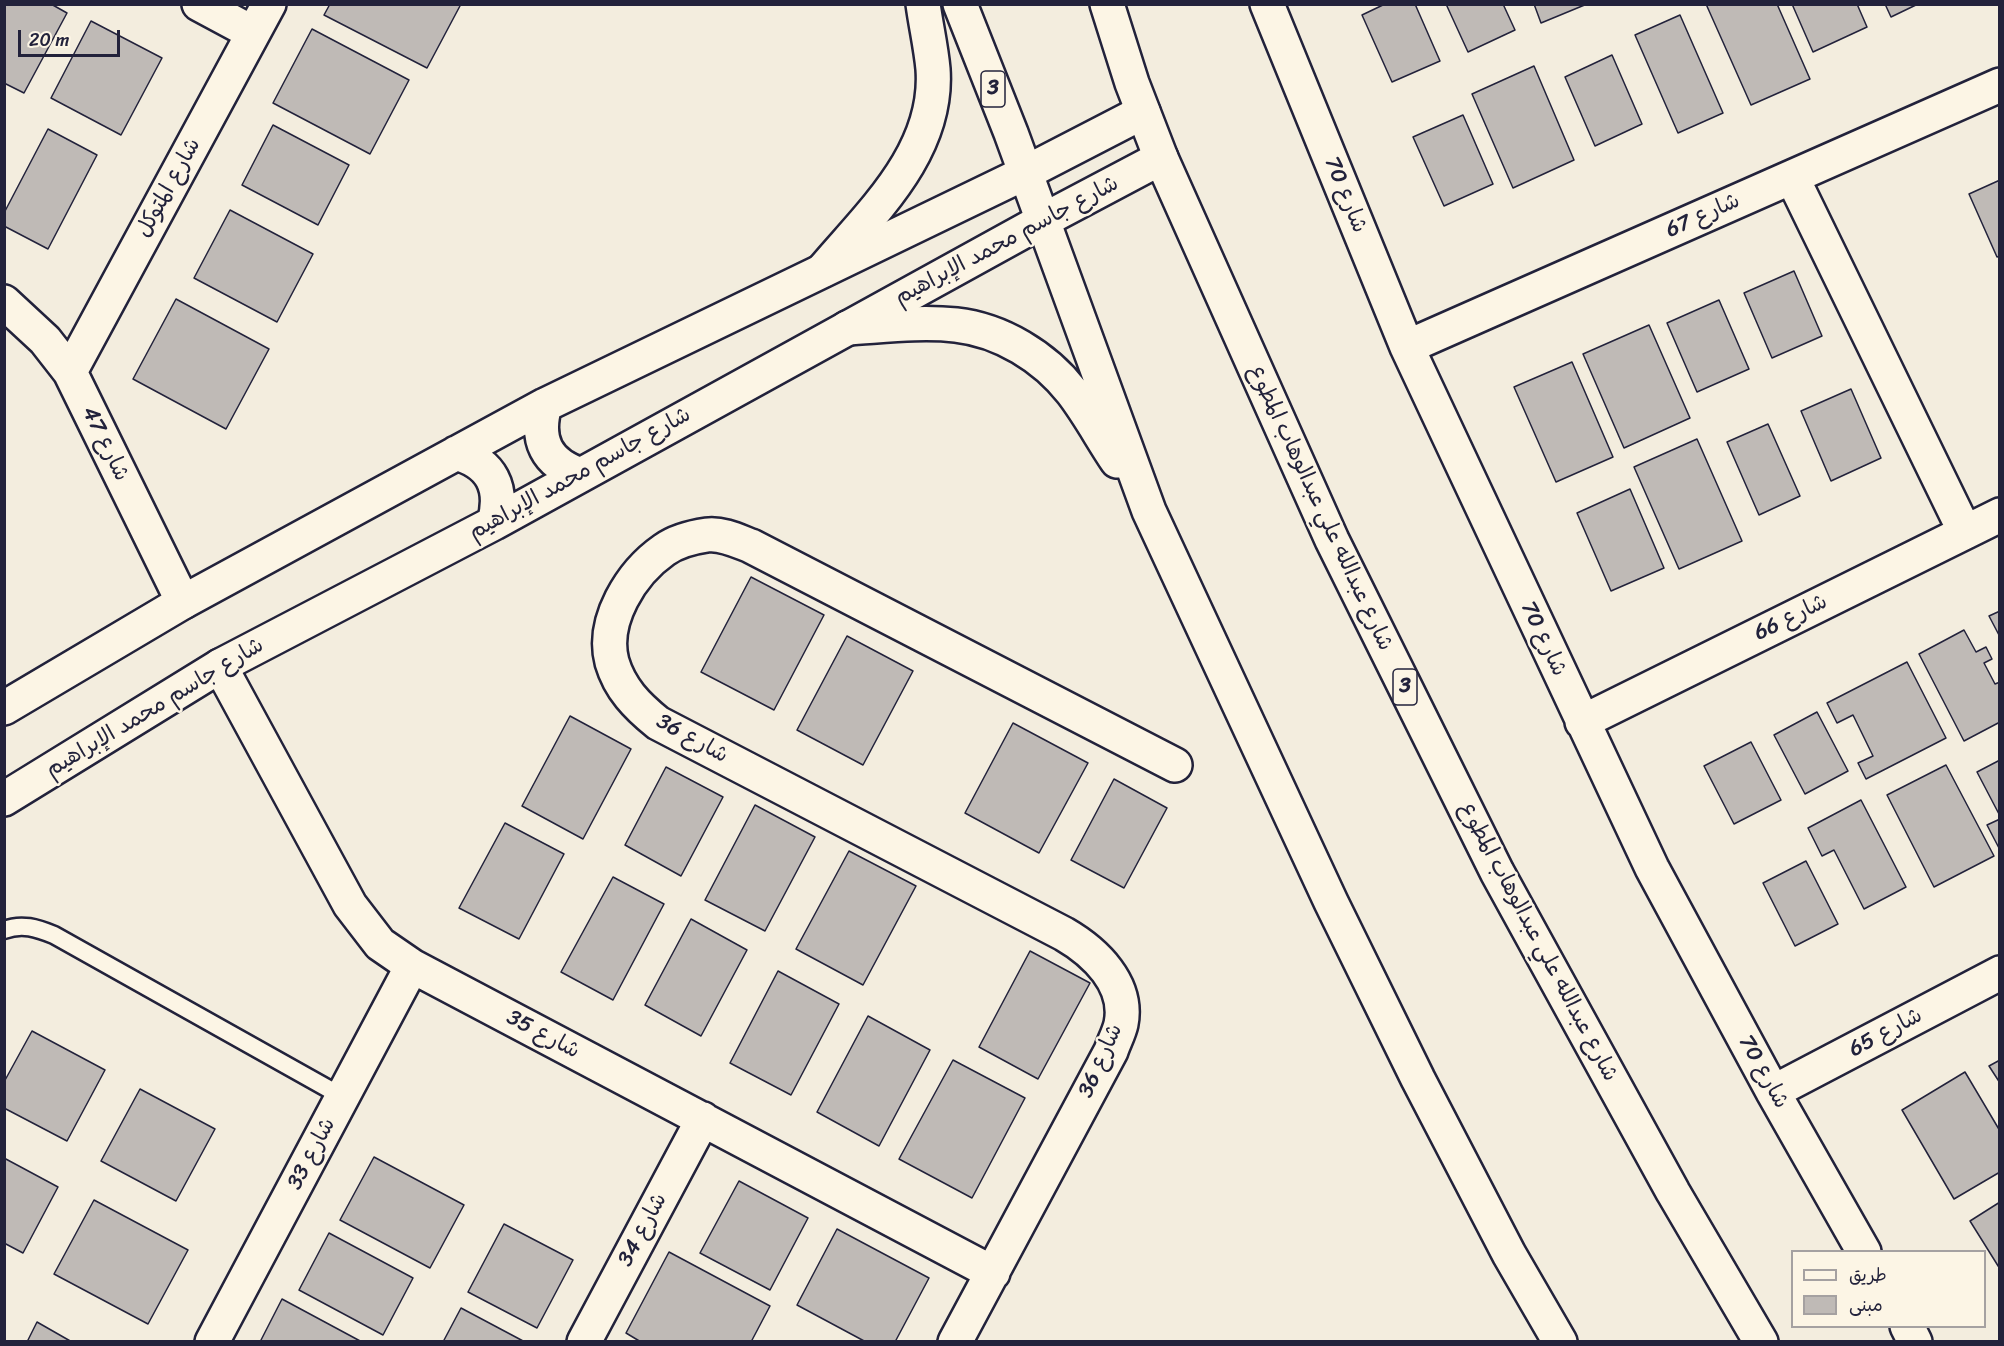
<!DOCTYPE html>
<meta charset="utf-8">
<style>
body{margin:0}
#map{position:relative;width:2004px;height:1346px;overflow:hidden;background:#f3edde;font-family:Sriracha,"Playpen Sans Arabic",sans-serif}
canvas{display:block}
.frame{position:absolute;inset:0;border:6px solid #22223b;pointer-events:none}
.legend{position:absolute;left:1791px;top:1250px;width:195px;height:78px;box-sizing:border-box;background:#fcf5e5;border:2px solid #a5a1a1;margin:0;padding:8px 10px;list-style:none;font-size:18px;color:#22223b}
.legend li{display:flex;align-items:center;gap:12px;height:30px}
.legend b{width:30px;border:2px solid #a5a1a1}
.scale{position:absolute;left:18px;top:30px;width:102px;height:27px;box-sizing:border-box;border:3px solid #22223b;border-top:0;padding-left:8px;font-size:18px;line-height:21px;white-space:nowrap;color:#22223b;-webkit-text-stroke:4px #fcf5e5;paint-order:stroke}
</style>
<div id="map">
<canvas width="2004" height="1346"></canvas>
<div class="frame"></div>
<ul class="legend">
<li><b style="height:8px;background:#fcf5e5"></b>طريق</li>
<li><b style="height:16px;background:#bfbab6"></b>مبنى</li>
</ul>
<div class="scale">20 m</div>
</div>
<script>
const ctx = document.querySelector('canvas').getContext('2d');
ctx.lineJoin = 'round';
function fill(path, color) {
  ctx.fillStyle = color;
  ctx.fill(path, 'evenodd');
}
function trace(path, color, width, dash) {
  ctx.strokeStyle = color;
  ctx.lineWidth = width;
  ctx.lineCap = dash ? 'butt' : 'round';
  ctx.setLineDash(dash || []);
  ctx.stroke(path);
}
function label(font, color, halo, rows, align = 'center') {
  ctx.font = font + ' Sriracha,"Playpen Sans Arabic",sans-serif';
  ctx.lineWidth = 5;
  ctx.setLineDash([]);
  ctx.textBaseline = 'middle';
  ctx.strokeStyle = halo;
  ctx.fillStyle = color;
  for (const [text, x, y, turn = 0] of rows) {
    ctx.save();
    ctx.translate(x, y);
    ctx.rotate((+turn || 0) * Math.PI / 180);
    ctx.textAlign = isNaN(turn) ? turn : align;
    if (halo) ctx.strokeText(text, 0, 0);
    ctx.fillText(text, 0, 0);
    ctx.restore();
  }
}
const building = new Path2D(`
 M 4,4 L 51,4 L 67,13 L 24,93 L 4,83 Z
 M 330,4 L 461,4 L 427,68 L 324,15 Z
 M 1385,4 L 1415,4 L 1440,61 L 1392,82 L 1362,15 Z
 M 1446,4 L 1503,4 L 1515,30 L 1468,52 Z
 M 1534,4 L 1587,4 L 1541,23 Z
 M 1706,4 L 1777,4 L 1810,79 L 1751,105 Z
 M 1792,4 L 1857,4 L 1867,27 L 1813,52 Z
 M 1885,4 L 1918,4 L 1891,17 Z
 M 1680,15 L 1723,113 L 1678,133 L 1635,35 Z
 M 91,21 L 162,58 L 121,135 L 51,98 Z
 M 312,29 L 409,80 L 370,154 L 273,103 Z
 M 1612,55 L 1642,124 L 1595,146 L 1565,77 Z
 M 1534,66 L 1574,160 L 1513,188 L 1472,94 Z
 M 1463,115 L 1493,184 L 1444,206 L 1413,137 Z
 M 273,125 L 349,165 L 318,225 L 242,185 Z
 M 48,129 L 97,155 L 48,249 L 4,226 L 4,213 Z
 M 2000,180 L 2000,256 L 1997,257 L 1969,194 Z
 M 230,210 L 313,254 L 277,322 L 194,278 Z
 M 1794,271 L 1822,336 L 1772,358 L 1744,293 Z
 M 176,299 L 269,349 L 226,429 L 133,379 Z
 M 1719,300 L 1749,369 L 1697,392 L 1667,323 Z
 M 1649,325 L 1690,418 L 1624,448 L 1583,354 Z
 M 1572,362 L 1613,457 L 1556,482 L 1514,387 Z
 M 1851,389 L 1881,458 L 1831,481 L 1801,411 Z
 M 1768,424 L 1800,496 L 1759,515 L 1727,442 Z
 M 1697,439 L 1742,541 L 1679,569 L 1634,467 Z
 M 1630,489 L 1664,568 L 1611,591 L 1577,513 Z
 M 751,577 L 824,615 L 774,710 L 701,672 Z
 M 2000,611 L 2000,637 L 1989,616 Z
 M 1964,630 L 1976,652 L 1986,647 L 1992,659 L 1984,663 L 1995,684 L 2000,682 L 2000,722 L 1964,741 L 1919,654 Z
 M 847,636 L 913,671 L 863,765 L 797,730 Z
 M 1907,662 L 1946,738 L 1866,779 L 1858,763 L 1873,756 L 1853,715 L 1837,723 L 1827,703 Z
 M 1817,712 L 1848,771 L 1805,794 L 1774,735 Z
 M 570,716 L 631,749 L 583,839 L 522,806 Z
 M 1013,723 L 1088,763 L 1039,853 L 965,813 Z
 M 1751,742 L 1781,800 L 1734,824 L 1704,766 Z
 M 2000,760 L 2000,816 L 1977,772 Z
 M 1946,765 L 1994,856 L 1934,887 L 1887,795 Z
 M 666,767 L 723,797 L 681,876 L 625,845 Z
 M 1114,779 L 1167,808 L 1124,888 L 1071,860 Z
 M 1861,800 L 1906,887 L 1864,909 L 1834,850 L 1822,856 L 1808,828 Z
 M 755,805 L 815,837 L 765,931 L 705,900 Z
 M 2000,819 L 2000,850 L 1987,825 Z
 M 505,823 L 564,854 L 519,939 L 459,908 Z
 M 849,851 L 916,886 L 863,985 L 796,949 Z
 M 1806,861 L 1838,924 L 1795,946 L 1763,883 Z
 M 613,877 L 664,904 L 613,1000 L 561,972 Z
 M 691,919 L 747,950 L 701,1036 L 645,1005 Z
 M 1030,951 L 1090,983 L 1038,1079 L 979,1047 Z
 M 778,971 L 839,1004 L 791,1095 L 730,1063 Z
 M 868,1016 L 930,1050 L 879,1146 L 817,1112 Z
 M 32,1031 L 105,1070 L 67,1141 L 4,1108 L 4,1082 Z
 M 953,1060 L 1025,1098 L 972,1198 L 899,1159 Z
 M 2000,1060 L 2000,1083 L 1989,1066 Z
 M 1965,1072 L 2000,1131 L 2000,1172 L 1954,1199 L 1902,1110 Z
 M 140,1089 L 215,1129 L 176,1201 L 101,1161 Z
 M 374,1157 L 464,1205 L 430,1268 L 340,1220 Z
 M 4,1158 L 58,1187 L 23,1253 L 4,1243 Z
 M 739,1181 L 808,1218 L 770,1290 L 700,1253 Z
 M 94,1200 L 188,1250 L 148,1324 L 54,1274 Z
 M 2000,1202 L 2000,1269 L 1970,1221 Z
 M 504,1224 L 573,1260 L 537,1328 L 468,1292 Z
 M 837,1229 L 929,1278 L 895,1342 L 866,1342 L 797,1305 Z
 M 329,1233 L 413,1278 L 383,1335 L 299,1290 Z
 M 669,1252 L 770,1306 L 751,1342 L 641,1342 L 626,1333 Z
 M 282,1299 L 362,1342 L 260,1342 Z
 M 461,1308 L 525,1342 L 443,1342 Z
 M 37,1322 L 72,1342 L 27,1342 Z`);
fill(building, '#bfbab6');
trace(building, '#22223b', 1.5);
const lane = new Path2D(`
 M 4,930 C 22,923 37,928 54,935 L 343,1097`);
const street = new Path2D(`
 M 199,4 L 253,33
 M 1267,4 L 1407,347 L 1652,868 L 1773,1092 L 1864,1252
 M 1792,177 L 1965,532
 M 4,302 L 45,340 L 70,372 L 183,602
 M 1407,347 L 2000,85
 M 70,372 L 269,4
 M 220,666 L 350,905 L 380,944 L 412,966 L 993,1273
 M 1582,722 L 2000,515
 M 1773,1092 L 2000,973
 M 1907,1326 L 1915,1342
 M 212,1342 L 412,966
 M 584,1342 L 703,1119
 M 955,1342 L 1111,1051 C 1114,1042 1119,1033 1121,1024 C 1129,984 1095,952 1064,934 L 658,723 C 637,706 620,689 612,662 C 601,621 631,573 664,550 C 675,542 693,537 707,535 C 722,533 738,541 751,546 L 1175,765`);
const secondary = new Path2D(`
 M 545,405 C 535,440 546,463 581,475
 M 456,453 C 492,463 504,488 494,523
 M 4,708 L 183,602 L 545,405 L 1025,173 L 1143,112
 M 4,799 L 220,666 L 494,523 L 1042,221 L 1161,158`);
const primary = new Path2D(`
 M 960,4 L 1011,133 L 1149,511 L 1331,902 L 1418,1079 L 1509,1254 L 1560,1342
 M 1107,4 L 1132,83 L 1161,158 L 1332,540 L 1497,872 L 1673,1192 L 1761,1342
 M 823,270 C 871,213 939,152 933,69 C 931,47 926,26 923,4
 M 847,328 C 882,326 920,321 956,325 C 1001,330 1045,357 1072,392 C 1089,414 1102,439 1117,461`);
trace(lane, '#22223b', 21);
trace(street, '#22223b', 38);
trace(secondary, '#22223b', 38);
trace(primary, '#22223b', 38);
trace(lane, '#fcf5e5', 16);
trace(street, '#fcf5e5', 33);
trace(secondary, '#fcf5e5', 33);
trace(primary, '#fcf5e5', 33);
for (const [x, y, w] of [
 [993,89,24],
 [1405,687,24]
]) {
  const box = new Path2D();
  box.roundRect(x - w / 2, y - 18, w, 36, 4.5);
  ctx.fillStyle = '#fcf5e5';
  ctx.fill(box);
  trace(box, '#22223b', 1.5);
}
label('bold 21px', '#22223b', null, [
 ["3",993,89],
 ["3",1405,687]
]);
label('22px', '#22223b', '#fcf5e5', [
 ["شارع المتوكل",169,188,-61],
 ["شارع 70",1345,195,68],
 ["شارع 67",1703,216,-24],
 ["شارع جاسم محمد الإبراهيم",1007,241,-28],
 ["شارع 47",105,444,64],
 ["شارع جاسم محمد الإبراهيم",580,474,-29],
 ["شارع عبدالله علي عبدالوهاب المطوع",1320,508,65],
 ["شارع 66",1791,618,-26],
 ["شارع 70",1543,639,65],
 ["شارع جاسم محمد الإبراهيم",155,708,-31],
 ["شارع 36",692,739,29],
 ["شارع عبدالله علي عبدالوهاب المطوع",1538,942,62],
 ["شارع 65",1886,1033,-28],
 ["شارع 35",543,1035,28],
 ["شارع 36",1101,1061,-66],
 ["شارع 70",1763,1072,61],
 ["شارع 33",312,1154,-62],
 ["شارع 34",643,1230,-62]
]);
</script>
